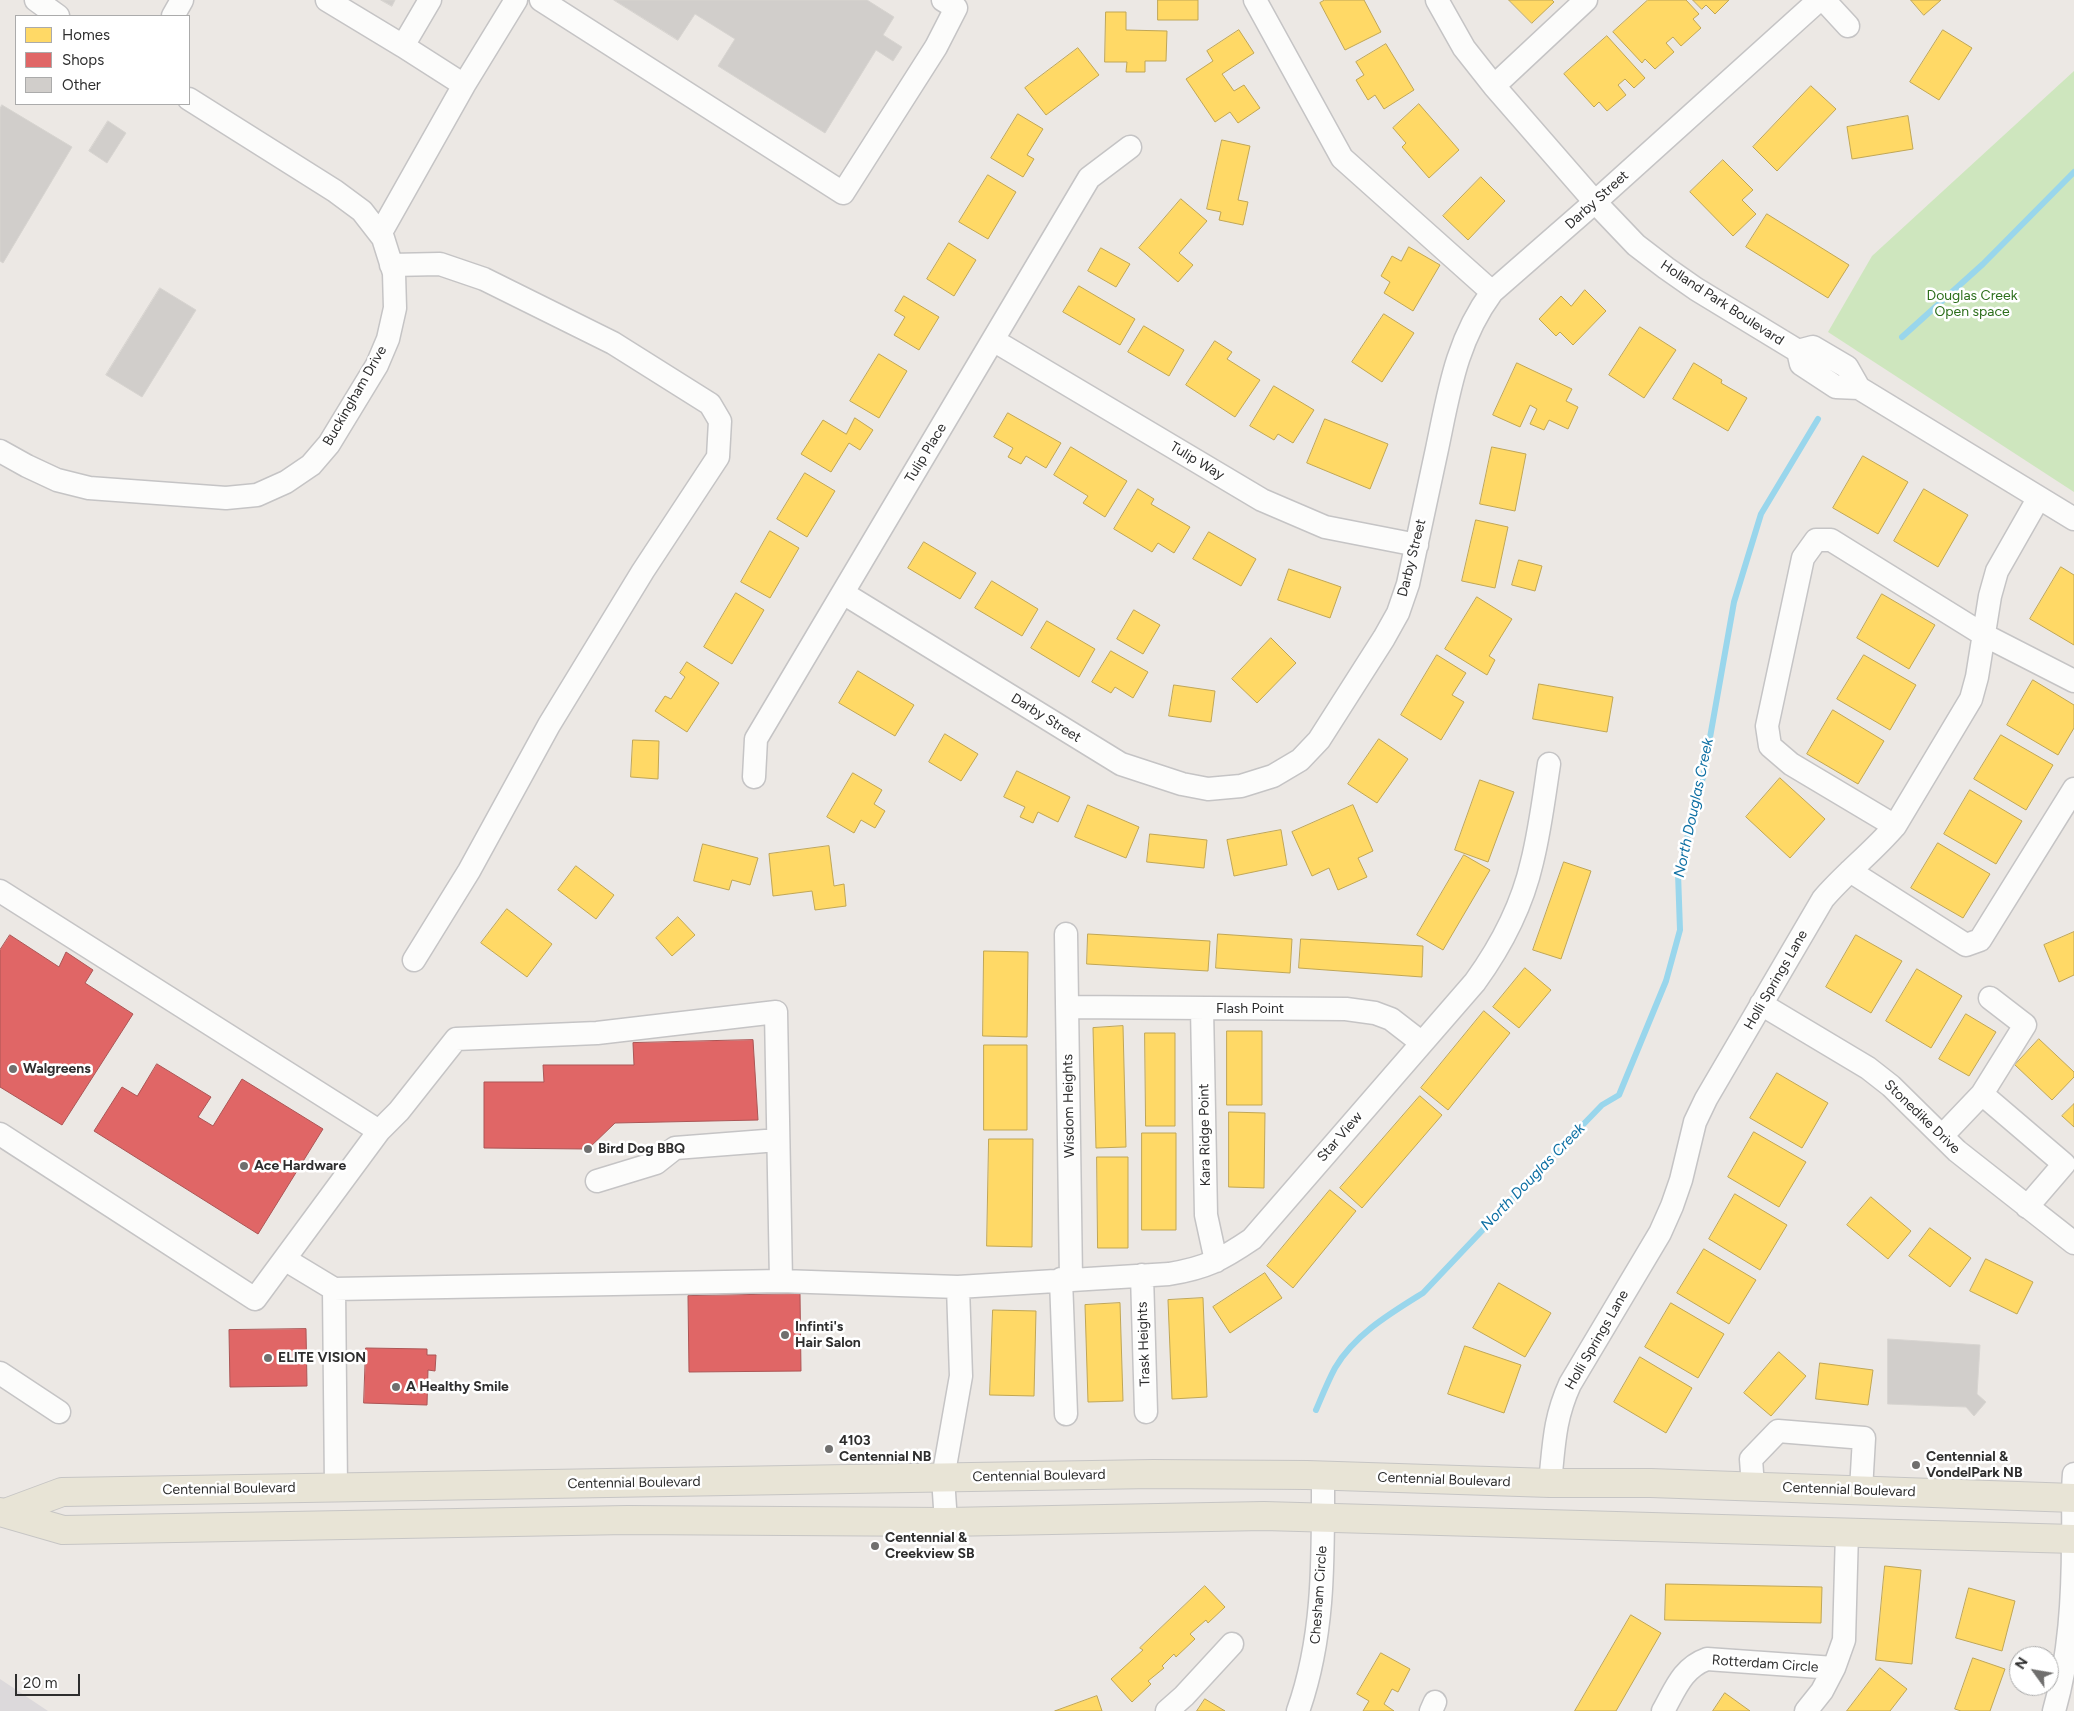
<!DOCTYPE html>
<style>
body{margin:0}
#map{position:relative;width:2074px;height:1711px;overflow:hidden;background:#ece8e4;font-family:Figtree,sans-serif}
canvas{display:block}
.legend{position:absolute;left:15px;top:15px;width:175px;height:90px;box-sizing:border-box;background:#fff;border:1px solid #ababab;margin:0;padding:6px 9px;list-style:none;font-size:15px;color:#2e2e2e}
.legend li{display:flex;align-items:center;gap:10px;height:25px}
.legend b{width:25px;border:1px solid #ababab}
.north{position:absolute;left:2009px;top:1646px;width:50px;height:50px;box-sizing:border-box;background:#fff;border:1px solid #ababab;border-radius:50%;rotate:302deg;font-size:14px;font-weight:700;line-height:20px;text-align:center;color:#2e2e2e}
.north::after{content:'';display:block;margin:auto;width:18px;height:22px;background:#706f6e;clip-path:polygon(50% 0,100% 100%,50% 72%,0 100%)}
.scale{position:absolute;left:15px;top:1674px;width:65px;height:22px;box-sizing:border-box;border:2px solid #2e2e2e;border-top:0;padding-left:6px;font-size:15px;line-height:18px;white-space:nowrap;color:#2e2e2e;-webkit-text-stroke:4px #fff;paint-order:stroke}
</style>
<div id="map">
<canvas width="2074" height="1711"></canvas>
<ul class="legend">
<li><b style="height:14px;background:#ffd966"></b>Homes</li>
<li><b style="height:14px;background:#e06666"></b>Shops</li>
<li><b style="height:14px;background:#d1cecb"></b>Other</li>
</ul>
<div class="north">N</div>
<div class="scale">20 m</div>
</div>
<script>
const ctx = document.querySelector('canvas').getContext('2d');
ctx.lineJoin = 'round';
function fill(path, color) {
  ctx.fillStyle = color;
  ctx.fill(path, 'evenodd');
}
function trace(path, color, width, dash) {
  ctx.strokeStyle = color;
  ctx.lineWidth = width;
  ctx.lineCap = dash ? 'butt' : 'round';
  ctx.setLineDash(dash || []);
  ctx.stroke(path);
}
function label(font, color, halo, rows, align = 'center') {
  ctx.font = font + ' Figtree,sans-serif';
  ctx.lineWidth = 5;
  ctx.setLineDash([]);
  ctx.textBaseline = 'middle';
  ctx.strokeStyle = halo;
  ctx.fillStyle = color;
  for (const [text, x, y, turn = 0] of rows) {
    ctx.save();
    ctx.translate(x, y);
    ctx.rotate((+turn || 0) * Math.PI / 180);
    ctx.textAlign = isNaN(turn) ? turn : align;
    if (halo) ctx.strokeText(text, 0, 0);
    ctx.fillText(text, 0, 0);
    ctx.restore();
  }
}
fill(new Path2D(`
 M 0,1679 L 48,1711 L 0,1711 Z`), '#dcd9db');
fill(new Path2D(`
 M 2074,71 L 2074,492 L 1828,332 L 1872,256 Z`), '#cee6be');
const homes = new Path2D(`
 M 1158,0 L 1198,0 L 1198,20 L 1158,20 Z
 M 1325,0 L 1364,0 L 1381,32 L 1345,50 L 1320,3 Z
 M 1509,0 L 1552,0 L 1554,2 L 1532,23 Z
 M 1648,0 L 1686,0 L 1699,14 L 1693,19 L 1701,28 L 1681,46 L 1673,37 L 1666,43 L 1674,52 L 1655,69 L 1645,59 L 1642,63 L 1613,32 Z
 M 1693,0 L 1729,0 L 1715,14 L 1706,5 L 1702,9 Z
 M 1911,0 L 1941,0 L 1924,15 Z
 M 1106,12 L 1126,12 L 1126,30 L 1167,31 L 1166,61 L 1145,61 L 1145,72 L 1126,72 L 1127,62 L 1105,62 Z
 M 1239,30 L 1254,53 L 1222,74 L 1234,91 L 1244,85 L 1260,108 L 1238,123 L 1230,112 L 1215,122 L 1186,79 L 1213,61 L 1207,51 Z
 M 1943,30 L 1972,48 L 1939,100 L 1910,82 Z
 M 1607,36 L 1645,78 L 1634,88 L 1625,79 L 1618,85 L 1626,95 L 1607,111 L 1599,102 L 1594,107 L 1564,74 Z
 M 1386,44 L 1414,90 L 1384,109 L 1375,95 L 1368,100 L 1356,80 L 1364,75 L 1356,62 Z
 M 1078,48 L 1099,75 L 1046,115 L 1025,88 Z
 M 1811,86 L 1836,109 L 1777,171 L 1753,147 Z
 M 1419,104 L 1459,150 L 1429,178 L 1402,147 L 1406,143 L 1393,128 Z
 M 1018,114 L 1043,129 L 1027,155 L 1034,159 L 1023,177 L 991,158 Z
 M 1908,116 L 1913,149 L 1852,159 L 1847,127 Z
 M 1222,140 L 1250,146 L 1238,200 L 1248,202 L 1243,225 L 1219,220 L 1221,212 L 1207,209 Z
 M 1723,160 L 1753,190 L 1742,200 L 1756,214 L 1733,236 L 1690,192 Z
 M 988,175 L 1016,192 L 988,239 L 959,222 Z
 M 1481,177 L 1505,201 L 1468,240 L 1443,216 Z
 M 1181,199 L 1207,221 L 1179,253 L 1193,265 L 1178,282 L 1139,248 Z
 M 1767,214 L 1849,265 L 1828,298 L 1746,247 Z
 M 949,243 L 976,260 L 954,296 L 927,279 Z
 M 1409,247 L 1440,265 L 1413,311 L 1384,293 L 1390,282 L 1381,276 L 1392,256 L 1401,261 Z
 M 1101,248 L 1130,264 L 1116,287 L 1088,271 Z
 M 1079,286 L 1135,319 L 1120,345 L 1063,312 Z
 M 1585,290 L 1606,311 L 1573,345 L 1560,332 L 1556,336 L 1539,319 L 1561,296 L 1571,306 Z
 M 904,296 L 939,317 L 919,350 L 894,335 L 905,317 L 895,311 Z
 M 1384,314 L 1414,333 L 1382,382 L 1352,362 Z
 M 1144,326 L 1184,350 L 1169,376 L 1128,352 Z
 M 1640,327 L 1676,350 L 1644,398 L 1609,375 Z
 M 1215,341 L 1232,352 L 1227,359 L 1260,380 L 1235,417 L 1186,385 Z
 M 879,354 L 907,371 L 879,418 L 850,401 Z
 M 1517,363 L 1572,389 L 1566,401 L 1578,407 L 1568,429 L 1549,420 L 1544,430 L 1530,424 L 1537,409 L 1530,405 L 1520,427 L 1493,415 Z
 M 1694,363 L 1722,380 L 1721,383 L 1747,398 L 1728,431 L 1673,399 Z
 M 1274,386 L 1314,410 L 1293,443 L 1278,434 L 1274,440 L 1250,426 Z
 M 1008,413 L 1061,443 L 1046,468 L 1026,456 L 1021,464 L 1008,457 L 1013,448 L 994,437 Z
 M 855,418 L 873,430 L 860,450 L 849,443 L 831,472 L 801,454 L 823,420 L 846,434 Z
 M 1325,419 L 1388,444 L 1370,489 L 1307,463 Z
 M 1071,447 L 1127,481 L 1105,517 L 1083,503 L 1088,496 L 1054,475 Z
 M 1492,447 L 1526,454 L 1515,511 L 1480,504 Z
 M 1863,456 L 1908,482 L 1878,534 L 1833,508 Z
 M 805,473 L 835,491 L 807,537 L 777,519 Z
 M 1138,489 L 1154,499 L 1151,504 L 1190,527 L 1174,553 L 1158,543 L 1152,552 L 1114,529 Z
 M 1924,489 L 1968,515 L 1938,567 L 1894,541 Z
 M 1476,520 L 1508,527 L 1495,588 L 1462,581 Z
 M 770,531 L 799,548 L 770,598 L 741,582 Z
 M 1209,532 L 1256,559 L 1241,586 L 1193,559 Z
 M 924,542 L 976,573 L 960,599 L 908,568 Z
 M 1519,560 L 1542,566 L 1535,591 L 1512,585 Z
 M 2061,567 L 2074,575 L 2074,645 L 2030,619 Z
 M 1289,569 L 1341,587 L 1330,618 L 1278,600 Z
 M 992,581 L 1038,609 L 1022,636 L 975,608 Z
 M 736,593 L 764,610 L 732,664 L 704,647 Z
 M 1882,594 L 1935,625 L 1909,669 L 1857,638 Z
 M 1477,597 L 1512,619 L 1489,656 L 1495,660 L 1487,675 L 1445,649 Z
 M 1134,610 L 1160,625 L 1143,654 L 1117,639 Z
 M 1047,621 L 1095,649 L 1079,677 L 1031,648 Z
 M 1271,638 L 1296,663 L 1257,703 L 1232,679 Z
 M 1111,651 L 1148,672 L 1133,698 L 1115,687 L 1111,693 L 1092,682 Z
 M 1437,655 L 1466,673 L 1452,695 L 1464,702 L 1441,740 L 1401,715 Z
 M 1864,655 L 1916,685 L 1890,730 L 1837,699 Z
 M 687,662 L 719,683 L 687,732 L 655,711 L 665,696 L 671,699 L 685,677 L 680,673 Z
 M 858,671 L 914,705 L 895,736 L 839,703 Z
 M 2033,680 L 2074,705 L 2074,728 L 2058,755 L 2007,725 Z
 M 1539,684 L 1613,697 L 1607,732 L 1533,719 Z
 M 1174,685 L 1215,691 L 1211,722 L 1169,716 Z
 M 1833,710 L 1884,741 L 1858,784 L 1807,754 Z
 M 945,734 L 978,754 L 961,781 L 929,762 Z
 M 2001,735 L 2053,765 L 2026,810 L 1974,779 Z
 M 1379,739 L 1408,759 L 1377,803 L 1348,784 Z
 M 633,740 L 659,741 L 658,779 L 631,777 Z
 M 1017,771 L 1070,797 L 1058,822 L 1038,812 L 1033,823 L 1020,817 L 1025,807 L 1004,797 Z
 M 853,773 L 882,790 L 874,804 L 885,811 L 875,828 L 861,820 L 854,833 L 827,817 Z
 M 1780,778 L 1825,819 L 1790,858 L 1746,817 Z
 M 1480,780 L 1514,792 L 1488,862 L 1455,850 Z
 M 1970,790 L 2022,821 L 1996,864 L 1944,834 Z
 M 1088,805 L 1139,827 L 1126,858 L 1075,837 Z
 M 1353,805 L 1373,851 L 1358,858 L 1367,877 L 1338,890 L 1329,868 L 1312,876 L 1292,832 Z
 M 1281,830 L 1287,865 L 1234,876 L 1227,840 Z
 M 1150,834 L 1207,840 L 1204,868 L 1147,862 Z
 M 1938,843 L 1990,874 L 1963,918 L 1911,888 Z
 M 703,844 L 758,858 L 750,885 L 732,880 L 729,890 L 694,881 Z
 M 829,846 L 834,886 L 844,884 L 846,906 L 815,910 L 812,891 L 773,896 L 769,854 Z
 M 1464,855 L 1490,870 L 1443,950 L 1417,935 Z
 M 1564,862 L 1591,871 L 1561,959 L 1533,950 Z
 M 576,866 L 614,895 L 596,919 L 558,890 Z
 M 507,909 L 552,944 L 527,977 L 481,943 Z
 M 678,917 L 695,935 L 672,956 L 656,938 Z
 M 2074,932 L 2074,975 L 2059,982 L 2044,945 Z
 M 1088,934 L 1210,941 L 1208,971 L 1087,964 Z
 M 1218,934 L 1292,939 L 1290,973 L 1216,968 Z
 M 1856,935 L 1902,961 L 1871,1013 L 1826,987 Z
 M 1301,939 L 1423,946 L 1422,977 L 1299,968 Z
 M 984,951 L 1028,952 L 1027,1037 L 983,1036 Z
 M 1525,968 L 1551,990 L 1519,1028 L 1493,1007 Z
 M 1917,969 L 1962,996 L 1931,1048 L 1886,1021 Z
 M 1484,1011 L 1510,1033 L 1448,1110 L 1421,1088 Z
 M 1966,1014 L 1996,1032 L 1969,1076 L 1939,1059 Z
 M 1123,1026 L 1126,1147 L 1096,1148 L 1093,1028 Z
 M 1227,1031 L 1262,1031 L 1262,1105 L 1227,1105 Z
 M 1145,1033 L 1175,1033 L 1175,1126 L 1146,1126 Z
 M 2039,1039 L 2074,1072 L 2074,1077 L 2052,1100 L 2015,1065 Z
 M 984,1045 L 1027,1045 L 1027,1130 L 984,1130 Z
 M 1777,1073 L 1828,1103 L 1802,1148 L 1750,1118 Z
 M 1420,1096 L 1442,1115 L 1362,1208 L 1340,1188 Z
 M 2074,1104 L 2074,1127 L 2062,1116 Z
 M 1229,1112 L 1265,1113 L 1264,1188 L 1229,1187 Z
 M 1754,1132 L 1806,1162 L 1779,1207 L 1728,1177 Z
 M 1142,1133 L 1176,1133 L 1176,1230 L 1142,1230 Z
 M 989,1139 L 1033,1139 L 1032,1247 L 987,1246 Z
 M 1097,1157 L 1128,1157 L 1128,1248 L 1098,1248 Z
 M 1330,1190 L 1356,1211 L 1293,1288 L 1267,1266 Z
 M 1735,1194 L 1787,1225 L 1760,1270 L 1709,1239 Z
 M 1871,1197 L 1911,1231 L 1888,1259 L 1847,1225 Z
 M 1930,1228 L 1971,1258 L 1950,1287 L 1909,1256 Z
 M 1704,1249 L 1756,1280 L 1729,1324 L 1677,1293 Z
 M 1986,1259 L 2033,1282 L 2017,1314 L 1970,1291 Z
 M 1265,1273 L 1282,1298 L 1230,1333 L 1213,1307 Z
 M 1499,1283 L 1551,1313 L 1525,1357 L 1473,1328 Z
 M 1203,1298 L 1207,1397 L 1172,1399 L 1168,1300 Z
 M 1120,1303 L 1123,1401 L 1088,1402 L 1085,1305 Z
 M 1671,1303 L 1724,1334 L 1698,1378 L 1645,1347 Z
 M 993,1310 L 1036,1311 L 1034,1396 L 990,1395 Z
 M 1465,1346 L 1521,1365 L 1504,1413 L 1448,1394 Z
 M 1779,1352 L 1806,1376 L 1771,1416 L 1744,1393 Z
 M 1640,1357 L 1692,1388 L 1666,1433 L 1614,1402 Z
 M 1820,1363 L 1873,1370 L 1868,1405 L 1816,1399 Z
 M 1885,1566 L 1921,1570 L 1912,1664 L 1876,1660 Z
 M 1666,1584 L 1822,1587 L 1821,1623 L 1665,1620 Z
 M 1205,1586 L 1225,1607 L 1208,1623 L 1206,1620 L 1190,1634 L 1195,1639 L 1176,1657 L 1174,1654 L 1162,1666 L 1164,1668 L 1148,1681 L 1151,1684 L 1132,1702 L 1111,1679 L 1143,1650 L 1140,1648 Z
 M 1969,1588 L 2015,1601 L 2002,1651 L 1956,1638 Z
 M 1631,1615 L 1661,1633 L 1616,1711 L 1575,1711 Z
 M 1381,1653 L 1410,1669 L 1398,1692 L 1392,1689 L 1384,1704 L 1394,1711 L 1363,1711 L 1369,1701 L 1357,1694 Z
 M 1973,1658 L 2005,1669 L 1990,1711 L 1961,1711 L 1955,1709 Z
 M 1880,1668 L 1907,1689 L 1890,1711 L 1847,1711 Z
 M 1725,1693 L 1750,1711 L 1713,1711 Z
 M 1097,1696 L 1102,1711 L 1055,1711 Z
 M 1205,1699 L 1225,1711 L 1197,1711 Z`);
fill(homes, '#ffd966');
trace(homes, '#c0a655', 1);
const shops = new Path2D(`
 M 10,935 L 59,967 L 66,952 L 93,970 L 85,983 L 133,1014 L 62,1125 L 0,1087 L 0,950 Z
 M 753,1040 L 758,1120 L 615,1123 L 588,1149 L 484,1148 L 484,1082 L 544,1082 L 543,1065 L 634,1065 L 633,1043 Z
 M 157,1064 L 211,1097 L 198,1117 L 213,1126 L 242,1079 L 323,1129 L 258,1234 L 94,1131 L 122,1087 L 137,1096 Z
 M 800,1294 L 801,1371 L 689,1372 L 688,1296 Z
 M 306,1329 L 307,1386 L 230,1387 L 229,1330 Z
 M 366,1348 L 427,1349 L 427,1355 L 436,1355 L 435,1371 L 428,1370 L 427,1405 L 364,1403 Z`);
fill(shops, '#e06666');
trace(shops, '#ab5555', 1);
trace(new Path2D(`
 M 1902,337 L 1983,264 L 2074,172
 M 1316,1410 C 1322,1396 1328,1381 1335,1368 C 1355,1334 1391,1313 1423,1293 L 1547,1162 L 1602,1105 L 1619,1095 L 1666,981 L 1680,930 L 1678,873 L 1703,777 L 1734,602 L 1761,514 L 1818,419`), '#99d6ec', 6);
const building = new Path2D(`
 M 381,0 L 395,0 L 392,6 Z
 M 614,0 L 867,0 L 894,17 L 883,35 L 902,47 L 893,61 L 876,50 L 825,133 L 718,66 L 735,39 L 695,14 L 678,40 Z
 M 2,105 L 72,147 L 3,263 L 0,261 L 0,109 Z
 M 108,121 L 126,133 L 107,163 L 89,151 Z
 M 160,288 L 196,310 L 142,397 L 106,375 Z
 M 1888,1339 L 1980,1345 L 1977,1394 L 1986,1402 L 1974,1416 L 1966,1407 L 1888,1404 Z`);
fill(building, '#d1cecb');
trace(building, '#d7d4d0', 1);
const minor = new Path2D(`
 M 36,0 L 58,16
 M 327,0 L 403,46
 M 430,0 L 403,46 L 464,85
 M 541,0 L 843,193 L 936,47 L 956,8 L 943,0
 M 1255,0 L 1342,158 L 1492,292
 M 1437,0 L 1464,48 L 1494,86 L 1595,202 L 1636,245 L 1666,268 L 1696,289 L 1798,351 L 1801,364 L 1836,387 L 1859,388 L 2074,519
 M 1824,0 L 1848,26
 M 173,16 L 182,0
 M 1494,86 L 1586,0
 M 380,234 L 464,85 L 516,0
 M 391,265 L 440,264 L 484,279 L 613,343 L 710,404 L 720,421 L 718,457 L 643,571 L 549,725 L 469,871 L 414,960
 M 993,340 L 1262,500 L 1325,527 L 1417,545
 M 1798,351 L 1813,347 L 1847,367 L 1859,388
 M 0,451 L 27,466 L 57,480 L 89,488 L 226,498 L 257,495 L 286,482 L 311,465 L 329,444 L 377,365 L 388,339 L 395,308 L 394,273 L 383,238 L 362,211 L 335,191 L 189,99
 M 843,593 L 1121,764 L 1182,784 L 1208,789 L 1241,786 L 1273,776 L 1300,760 L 1319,740 L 1384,638 L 1398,613 L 1408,584 C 1418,539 1427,494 1437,449 C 1449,392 1456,341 1492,292 L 1595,202 L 1819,0
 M 754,777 L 756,739 L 1089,178 L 1130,147
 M 1895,826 L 1791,764 L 1770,746 L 1767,726 L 1803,558 L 1816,540 L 1831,540 L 1984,635 L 2074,681
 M 1850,871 L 1966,945 L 1980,940 L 2074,789
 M 0,891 L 379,1131
 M 1066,934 L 1071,1279
 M 1761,1004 L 1868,1068 L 1891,1086 L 1957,1151 L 2074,1243
 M 1068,1007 L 1346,1009 L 1375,1013 L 1391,1019 L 1422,1043
 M 1202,1008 L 1206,1215 L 1216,1261
 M 1982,1094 L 2064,1164 L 2027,1207
 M 0,1134 L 255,1299 L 379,1131 L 399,1111 L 456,1039 L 597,1033 L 776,1012 L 781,1281
 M 1942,1136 L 1982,1094 L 2025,1025 L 1990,998
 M 597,1181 L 656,1163 L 675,1148 L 778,1140
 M 286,1260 L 334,1289 L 781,1281 L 958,1287 L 1169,1274 C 1206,1268 1221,1260 1252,1239 L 1475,982 C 1501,946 1522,906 1532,862 C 1540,830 1544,797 1549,764
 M 1142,1275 L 1146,1412
 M 1061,1279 L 1066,1414
 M 334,1289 L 336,1487
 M 0,1373 L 59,1412
 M 1550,1483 C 1554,1445 1554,1419 1570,1384 L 1660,1233 L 1672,1206 L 1681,1180 L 1695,1122 L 1706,1099 L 1823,899 C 1845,873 1873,852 1895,826 L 1971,699 L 1977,677 L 1990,596 L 1997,571 L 2038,499
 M 1753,1487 L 1751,1459 L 1778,1431 L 1864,1438 L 1861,1490
 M 946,1522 L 943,1478 L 961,1376 L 958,1287
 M 1834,1668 L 1844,1640 L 1847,1532
 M 1167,1711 L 1184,1696 L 1232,1644
 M 1298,1711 C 1325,1635 1323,1556 1323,1476
 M 1431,1711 L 1435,1702
 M 1663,1711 C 1675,1690 1682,1668 1707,1659 L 1834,1668 L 1822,1691 L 1806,1711
 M 2054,1711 C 2070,1656 2073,1596 2073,1539 C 2074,1517 2072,1496 2074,1474`);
const major = new Path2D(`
 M 0,1512 L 63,1530 L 627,1520 L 946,1522 L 1264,1516 L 2074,1539
 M 8,1512 L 62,1492 L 1153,1474 L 1307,1475 L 1550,1483 L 1651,1483 L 2074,1498`);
trace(minor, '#c5c4c5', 25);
trace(major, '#c6c5c4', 30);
trace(minor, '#fcfcfb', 22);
trace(major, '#e8e4d6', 28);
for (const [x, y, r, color] of [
 [13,1069,5,"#706f6e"],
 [588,1149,5,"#706f6e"],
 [244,1166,5,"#706f6e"],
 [785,1335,5,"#706f6e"],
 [268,1358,5,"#706f6e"],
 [396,1387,5,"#706f6e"],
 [829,1449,5,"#706f6e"],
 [1916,1465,5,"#706f6e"],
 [875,1546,5,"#706f6e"]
]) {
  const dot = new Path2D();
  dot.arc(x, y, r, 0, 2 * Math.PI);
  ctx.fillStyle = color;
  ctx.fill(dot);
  trace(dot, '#fff', 2);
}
label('14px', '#2e2e2e', '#fff', [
 ["Darby Street",1597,200,-42],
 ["Holland Park Boulevard",1722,303,33],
 ["Buckingham Drive",355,396,-60],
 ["Tulip Place",926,453,-59],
 ["Tulip Way",1197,461,31],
 ["Darby Street",1412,558,-76],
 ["Darby Street",1046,718,32],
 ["Holli Springs Lane",1776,980,-60],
 ["Flash Point",1250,1009],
 ["Wisdom Heights",1069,1106,-91],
 ["Stonedike Drive",1922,1117,44],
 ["Kara Ridge Point",1205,1135,-91],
 ["Star View",1340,1137,-49],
 ["Holli Springs Lane",1597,1340,-60],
 ["Trask Heights",1144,1344,-92],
 ["Centennial Boulevard",1039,1476,-1],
 ["Centennial Boulevard",1444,1480,2],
 ["Centennial Boulevard",634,1483,-1],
 ["Centennial Boulevard",229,1489,-1],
 ["Centennial Boulevard",1849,1490,2],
 ["Chesham Circle",1319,1595,-86],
 ["Rotterdam Circle",1765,1664,4]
]);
label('14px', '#2c6e1b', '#fff', [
 ["Douglas Creek",1972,296],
 ["Open space",1972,312]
]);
label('bold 14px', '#2e2e2e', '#fff', [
 ["Walgreens",23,1069],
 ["Bird Dog BBQ",598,1149],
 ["Ace Hardware",254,1166],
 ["Infinti's",795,1327],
 ["Hair Salon",795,1343],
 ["ELITE VISION",278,1358],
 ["A Healthy Smile",406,1387],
 ["4103",839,1441],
 ["Centennial NB",839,1457],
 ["Centennial &",1926,1457],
 ["VondelPark NB",1926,1473],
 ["Centennial &",885,1538],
 ["Creekview SB",885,1554]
], 'left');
label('italic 15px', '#0d6fa3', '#fff', [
 ["North Douglas Creek",1694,808,-78],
 ["North Douglas Creek",1533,1177,-46]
]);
</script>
